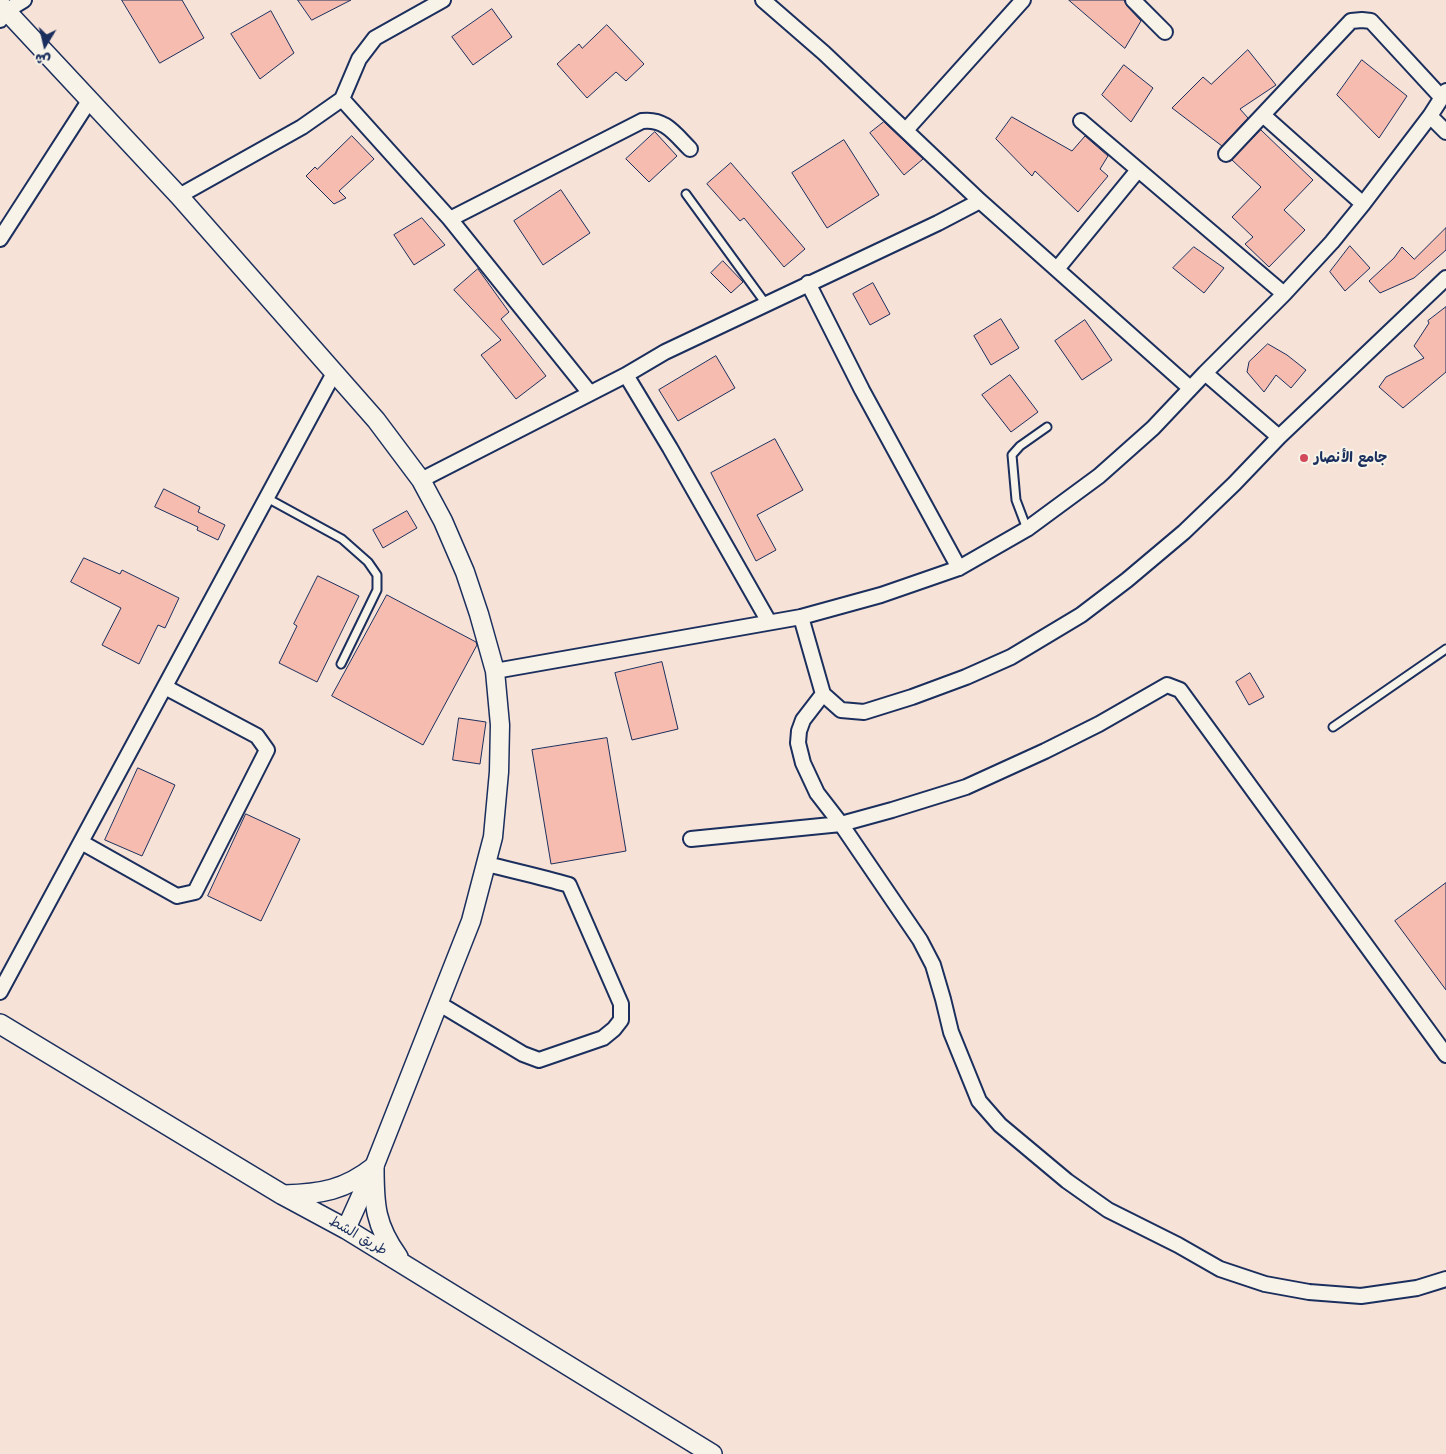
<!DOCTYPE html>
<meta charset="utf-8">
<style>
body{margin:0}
#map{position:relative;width:1446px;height:1454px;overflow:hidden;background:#f7e2d7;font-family:"Playpen Sans","Playpen Sans Arabic",sans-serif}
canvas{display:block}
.north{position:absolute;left:20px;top:20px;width:50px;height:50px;-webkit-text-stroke:4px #f7f3e8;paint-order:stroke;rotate:189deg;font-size:14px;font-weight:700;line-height:20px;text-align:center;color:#1b2f5e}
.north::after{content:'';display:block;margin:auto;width:18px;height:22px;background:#1b2f5e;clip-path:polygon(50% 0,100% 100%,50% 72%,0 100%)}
</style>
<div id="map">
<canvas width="1446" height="1454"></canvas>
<div class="north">ش</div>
</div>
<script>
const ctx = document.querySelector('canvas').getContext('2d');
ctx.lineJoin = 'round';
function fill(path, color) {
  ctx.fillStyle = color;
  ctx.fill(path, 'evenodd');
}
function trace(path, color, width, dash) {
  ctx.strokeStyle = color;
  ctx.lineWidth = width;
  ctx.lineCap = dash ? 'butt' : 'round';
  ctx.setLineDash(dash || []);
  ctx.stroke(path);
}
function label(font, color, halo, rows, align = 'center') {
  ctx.font = font + ' "Playpen Sans","Playpen Sans Arabic",sans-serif';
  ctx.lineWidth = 4;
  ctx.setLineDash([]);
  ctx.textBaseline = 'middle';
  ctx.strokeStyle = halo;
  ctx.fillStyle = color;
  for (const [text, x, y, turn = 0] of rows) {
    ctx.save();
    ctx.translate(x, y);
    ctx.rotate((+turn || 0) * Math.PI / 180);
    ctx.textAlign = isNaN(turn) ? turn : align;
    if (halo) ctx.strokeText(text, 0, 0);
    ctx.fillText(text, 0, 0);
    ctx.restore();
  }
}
const building = new Path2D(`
 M 122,0 L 182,0 L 204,38 L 160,63 Z
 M 298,0 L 351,0 L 312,20 Z
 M 1069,0 L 1124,0 L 1127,6 L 1141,21 L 1125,48 Z
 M 492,9 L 512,37 L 473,65 L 452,37 Z
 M 271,11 L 294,53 L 260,79 L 231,34 Z
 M 607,25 L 644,64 L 626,81 L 616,72 L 587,98 L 557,64 L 579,44 L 582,48 Z
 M 1248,50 L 1276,85 L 1240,109 L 1248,118 L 1222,146 L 1172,108 L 1203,77 L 1211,84 Z
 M 1362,60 L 1407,96 L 1379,138 L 1337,95 Z
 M 1124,65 L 1153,88 L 1131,122 L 1102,95 Z
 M 1012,117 L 1072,151 L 1085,136 L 1108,156 L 1100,169 L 1108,176 L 1078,212 L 1035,171 L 1032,176 L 996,139 Z
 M 884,122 L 923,159 L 904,175 L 870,133 Z
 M 1261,130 L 1313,180 L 1284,210 L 1305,230 L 1269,267 L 1245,244 L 1253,237 L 1232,217 L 1261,187 L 1232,160 Z
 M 655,132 L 677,156 L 649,182 L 626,159 Z
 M 352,136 L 374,159 L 339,191 L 346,198 L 334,204 L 306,176 L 315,167 L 317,169 Z
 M 844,140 L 879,195 L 827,228 L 792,173 Z
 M 731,163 L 805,249 L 784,267 L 744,218 L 740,221 L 707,184 Z
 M 561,190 L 590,233 L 543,265 L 514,221 Z
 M 422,218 L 445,245 L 414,265 L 394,235 Z
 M 1446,228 L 1446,250 L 1414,278 L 1380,293 L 1369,281 L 1394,258 L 1402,247 L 1414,259 Z
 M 1350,246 L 1370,268 L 1345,291 L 1330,272 Z
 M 1194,247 L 1224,268 L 1204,293 L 1173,268 Z
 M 723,261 L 743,282 L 731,293 L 711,273 Z
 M 478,269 L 509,312 L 501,319 L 546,376 L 516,399 L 481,355 L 501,340 L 454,290 Z
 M 873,283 L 890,314 L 870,325 L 853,294 Z
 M 1446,307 L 1446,372 L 1403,408 L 1379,387 L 1386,377 L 1424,358 L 1414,346 L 1429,323 L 1428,321 Z
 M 1001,319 L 1019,348 L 991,365 L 974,336 Z
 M 1085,320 L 1112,360 L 1082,380 L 1055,341 Z
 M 1268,344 L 1287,355 L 1306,370 L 1291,388 L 1276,375 L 1264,392 L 1247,372 L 1249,362 Z
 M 716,356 L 735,388 L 678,421 L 659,390 Z
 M 1010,375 L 1038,412 L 1011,432 L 982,395 Z
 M 775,439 L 803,490 L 757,515 L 776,550 L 756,561 L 711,473 Z
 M 164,489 L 200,507 L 198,512 L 225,525 L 218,540 L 197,530 L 198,527 L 155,507 Z
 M 407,511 L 417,528 L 383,548 L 373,530 Z
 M 84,558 L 120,574 L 122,570 L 179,598 L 165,628 L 158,625 L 139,664 L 102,645 L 121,608 L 71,582 Z
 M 318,576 L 359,596 L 317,682 L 279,663 L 297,626 L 294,624 Z
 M 387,595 L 476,642 L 477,645 L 423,745 L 332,696 Z
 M 662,662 L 678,729 L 632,740 L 615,673 Z
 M 1250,673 L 1264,697 L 1249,705 L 1236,682 Z
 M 459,718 L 486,722 L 480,764 L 453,760 Z
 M 607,738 L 626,851 L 551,864 L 532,750 Z
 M 138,768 L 175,785 L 142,856 L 105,840 Z
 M 246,814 L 300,839 L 261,921 L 208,896 Z
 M 1446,883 L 1446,990 L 1395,921 Z`);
fill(building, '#f6bcaf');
trace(building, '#1b2f5e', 1);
const service = new Path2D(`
 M 686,194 L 766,304
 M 267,498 L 342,539 L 368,562 L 377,575 L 377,590 L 341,664
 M 1027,529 L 1016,500 L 1012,455 L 1020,446 L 1047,427
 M 1333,727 L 1446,649`);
const minor = new Path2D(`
 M 763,0 L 824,53 L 980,201 L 1190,388
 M 1133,0 L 1165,32
 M 0,20 L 6,11 L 24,0
 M 342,99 L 450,219 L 642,121 C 665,118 675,134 690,149
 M 1263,115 L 1363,204
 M 1430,116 L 1446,132
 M 1081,121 L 1284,294
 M 906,130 L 1023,0
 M 1226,154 L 1351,21 L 1362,20 L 1371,21 L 1442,98
 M 179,196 L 302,127 L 342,99 L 359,59 L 375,38 L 443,0
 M 450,219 L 589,392
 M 0,239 L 89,101
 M 1057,269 L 1138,170
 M 808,283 L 862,390 L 959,568
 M 1205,373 L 1279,437
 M 626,375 L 670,448 L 769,622
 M 421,480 L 626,375 L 665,352 L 938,223 L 980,201
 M 801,617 L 823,694 L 841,710 L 864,712 L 912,697 L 966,677 L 1011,657 L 1081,615 L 1127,580 L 1184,532 L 1234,484 L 1279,437 L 1446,278
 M 495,671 L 801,617 L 881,595 L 959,568 L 1027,529 L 1099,476 L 1153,428 L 1205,373 L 1284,294 L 1332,242 L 1363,204 L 1430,116 L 1446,91
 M 823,694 L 803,720 L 799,731 L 798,743 L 803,763 L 817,793 L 841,824 L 920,940 L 933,965 L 943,999 L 951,1032 L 979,1101 L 1000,1125 L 1067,1181 L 1108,1210 L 1178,1245 L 1220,1269 L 1265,1284 L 1309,1292 L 1361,1296 L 1417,1288 L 1446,1279
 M 691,839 L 841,824 L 892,810 L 966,787 L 1045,751 L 1099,724 L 1167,685 L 1180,690 L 1446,1055
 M 81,842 L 177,896 L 195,892 L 267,750 L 257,736 L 165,687
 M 0,992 L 334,373
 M 438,1003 L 523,1054 L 539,1060 L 603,1038 L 614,1029 L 621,1020 L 621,1004 L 569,885 C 542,877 514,871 487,864`);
const tertiary = new Path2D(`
 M 0,4 L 179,196 L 376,420 L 421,480 L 443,521 L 465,572 L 479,614 L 495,671 L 500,725 L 499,772 L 493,837 L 471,921 L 374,1167 L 346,1229`);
const secondary = new Path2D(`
 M 0,1024 L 283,1195 L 346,1229 L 712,1454
 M 374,1167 C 374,1205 375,1225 398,1257
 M 284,1195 C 321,1194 345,1190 374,1167`);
trace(service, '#1b2f5e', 11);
trace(minor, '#1b2f5e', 18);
trace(tertiary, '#1b2f5e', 21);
trace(secondary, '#1b2f5e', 22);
trace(service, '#f7f3e8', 7);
trace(minor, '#f7f3e8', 14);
trace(tertiary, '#f7f3e8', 18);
trace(secondary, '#f7f3e8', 19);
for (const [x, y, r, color] of [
 [1304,458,5,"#d1495b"]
]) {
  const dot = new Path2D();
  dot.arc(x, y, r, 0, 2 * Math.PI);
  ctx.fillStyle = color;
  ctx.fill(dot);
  trace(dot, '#f7f3e8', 2);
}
label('bold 14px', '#1b2f5e', '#f7f3e8', [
 ["جامع الأنصار",1314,458]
], 'left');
label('14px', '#1b2f5e', '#f7f3e8', [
 ["طريق الشط",358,1236,30]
]);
</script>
